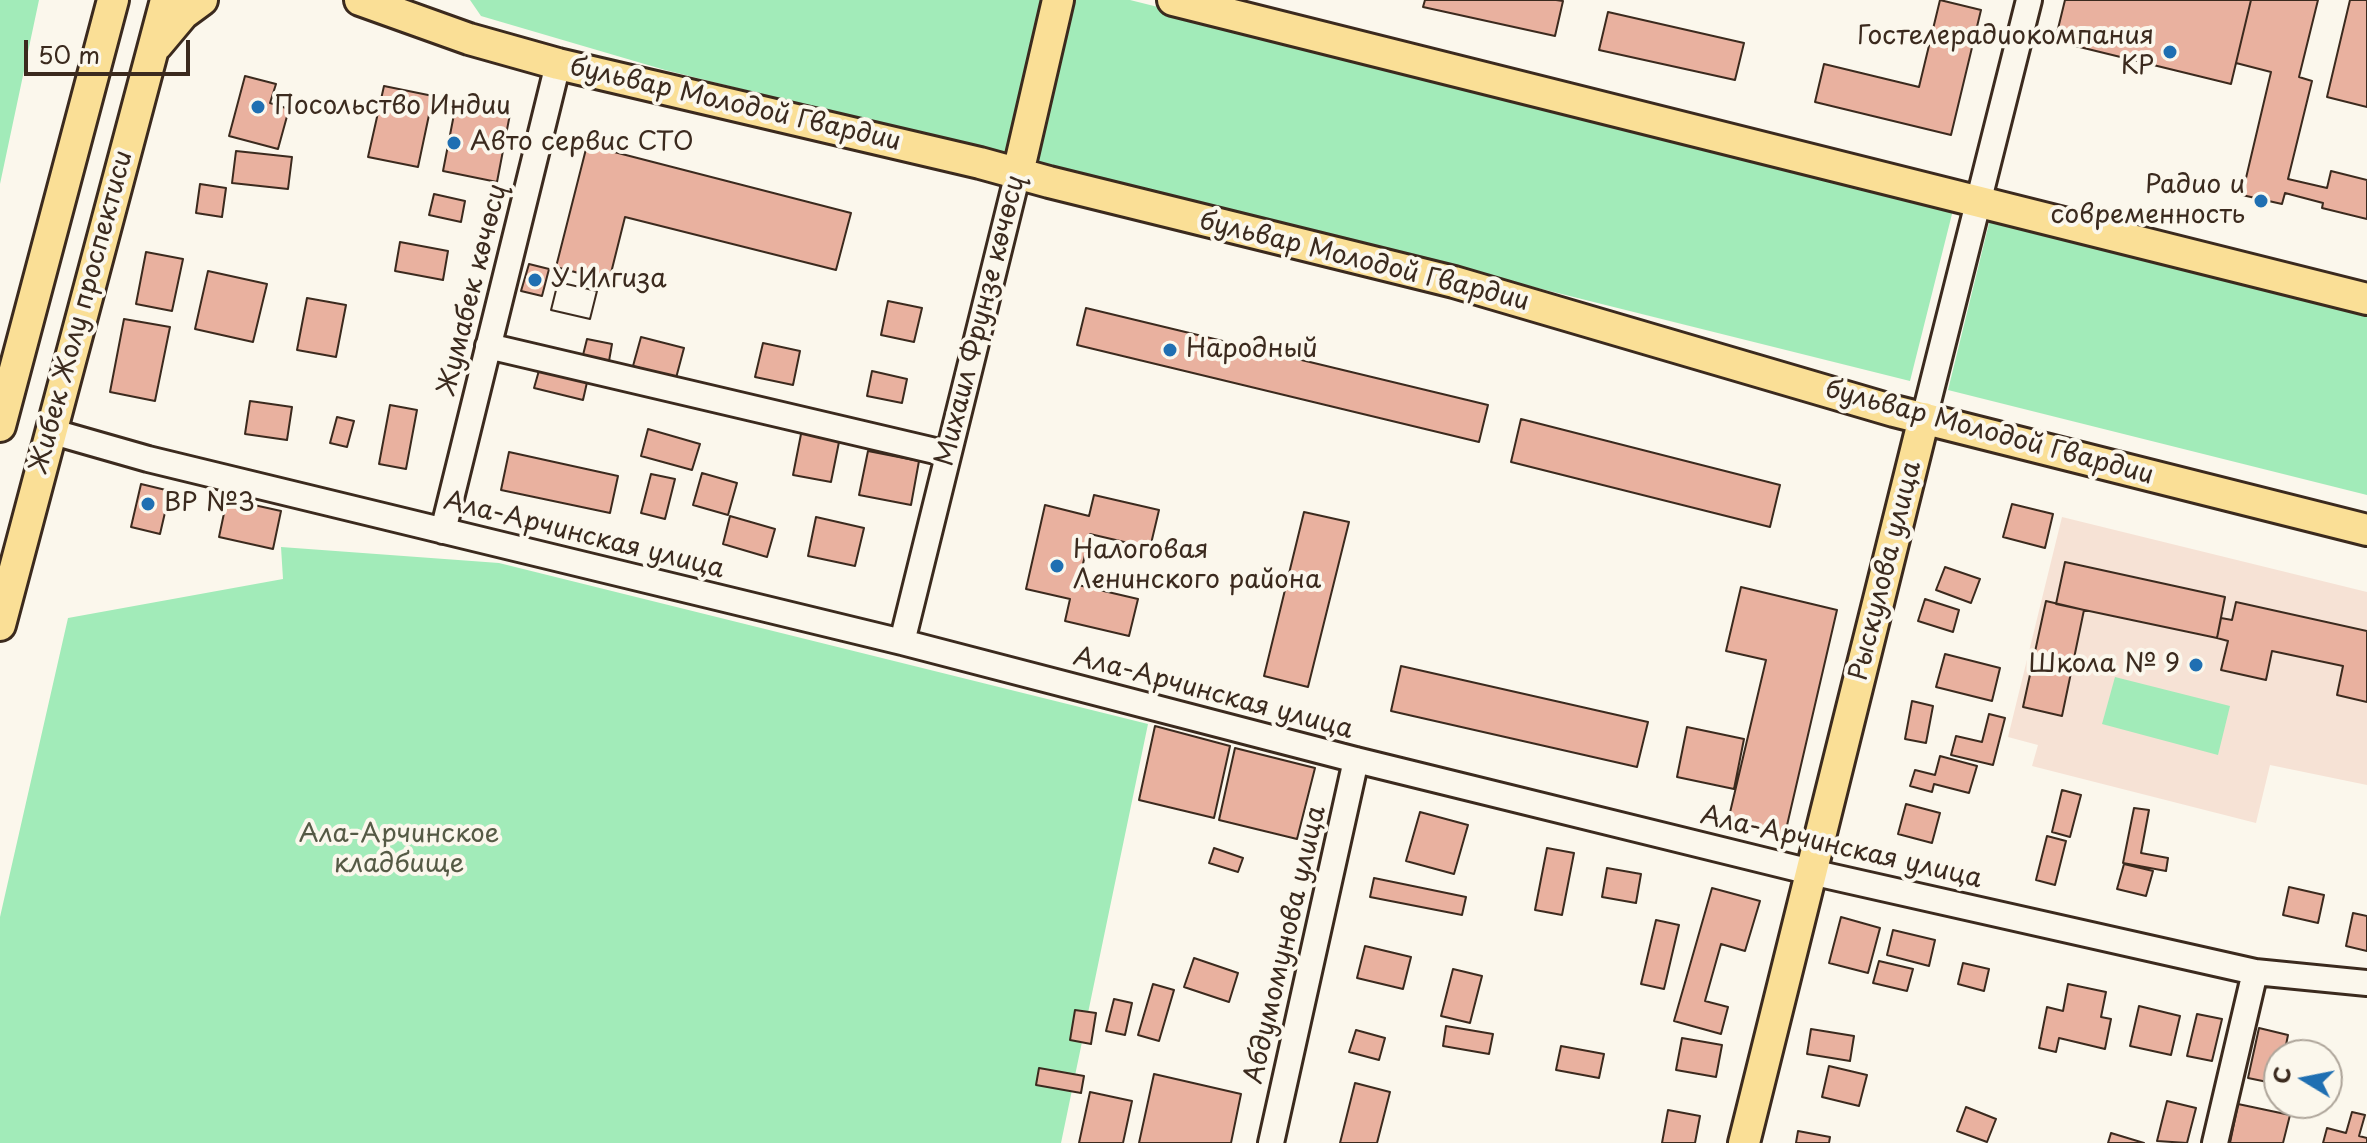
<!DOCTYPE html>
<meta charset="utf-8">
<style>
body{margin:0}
#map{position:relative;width:2367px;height:1143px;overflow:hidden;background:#fbf7ec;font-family:"Playpen Sans",sans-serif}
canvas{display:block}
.north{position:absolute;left:2263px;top:1039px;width:80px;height:80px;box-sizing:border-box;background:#fbf7ec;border:2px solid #aea59a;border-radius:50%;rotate:280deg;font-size:22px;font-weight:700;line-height:32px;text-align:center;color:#3b2a1e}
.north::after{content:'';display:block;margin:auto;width:28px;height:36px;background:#1f6fb2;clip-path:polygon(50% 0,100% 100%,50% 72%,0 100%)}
.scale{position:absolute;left:24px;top:40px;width:166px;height:36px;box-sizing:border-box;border:4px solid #3b2a1e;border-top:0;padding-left:10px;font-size:24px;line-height:28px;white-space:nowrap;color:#3b2a1e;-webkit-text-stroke:6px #fbf7ec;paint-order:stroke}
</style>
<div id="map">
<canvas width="2367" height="1143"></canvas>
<div class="north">С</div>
<div class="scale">50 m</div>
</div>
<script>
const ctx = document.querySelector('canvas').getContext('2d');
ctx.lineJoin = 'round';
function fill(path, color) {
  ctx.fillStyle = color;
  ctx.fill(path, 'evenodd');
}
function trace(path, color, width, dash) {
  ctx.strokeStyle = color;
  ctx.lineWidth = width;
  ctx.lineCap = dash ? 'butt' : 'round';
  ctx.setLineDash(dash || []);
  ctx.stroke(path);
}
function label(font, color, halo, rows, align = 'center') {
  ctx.font = font + ' "Playpen Sans",sans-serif';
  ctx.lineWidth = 8;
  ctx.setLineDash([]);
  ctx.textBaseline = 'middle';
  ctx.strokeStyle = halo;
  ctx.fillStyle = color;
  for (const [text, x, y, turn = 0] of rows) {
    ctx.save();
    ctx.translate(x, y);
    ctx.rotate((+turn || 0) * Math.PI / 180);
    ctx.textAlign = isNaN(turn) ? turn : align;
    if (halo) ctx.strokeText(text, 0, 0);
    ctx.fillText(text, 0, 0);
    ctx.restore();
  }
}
fill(new Path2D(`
 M 2062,517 L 2367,592 L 2367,785 L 2270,765 L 2256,823 L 2032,766 L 2038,745 L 2008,737 Z`), '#f6e2d5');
fill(new Path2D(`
 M 0,0 L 39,0 L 0,184 Z
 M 470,0 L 1042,0 L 1006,155 L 665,70 L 481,16 Z
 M 1073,0 L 1130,0 L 1954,206 L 1910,381 L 1033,162 Z
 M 1991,215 L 2367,309 L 2367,495 L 1948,390 Z
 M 281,547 L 499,563 L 1148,724 L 1061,1143 L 0,1143 L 0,917 L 68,618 L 283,579 Z
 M 2115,677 L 2230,706 L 2218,755 L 2102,724 Z`), '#a2ebb9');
const building = new Path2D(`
 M 1425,0 L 1556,0 L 1563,1 L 1555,36 L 1423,7 Z
 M 1940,0 L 1981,10 L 1951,135 L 1815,102 L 1824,64 L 1919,87 Z
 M 2065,0 L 2251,0 L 2231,84 L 2055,41 Z
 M 2251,0 L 2318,0 L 2299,77 L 2312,81 L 2288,179 L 2327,188 L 2331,171 L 2367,180 L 2367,219 L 2322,208 L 2323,203 L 2285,193 L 2282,204 L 2242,195 L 2271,72 L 2236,63 Z
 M 2350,0 L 2367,0 L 2367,107 L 2327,97 Z
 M 1608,12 L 1744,43 L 1735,80 L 1599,50 Z
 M 245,76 L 276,84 L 270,103 L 289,109 L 278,149 L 229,136 Z
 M 384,86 L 433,96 L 418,167 L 368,157 Z
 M 456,104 L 510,114 L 497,182 L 443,171 Z
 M 587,145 L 851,213 L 836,270 L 625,217 L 609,281 L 556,267 Z
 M 236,151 L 292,157 L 288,189 L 232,183 Z
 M 200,184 L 226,188 L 222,217 L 196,213 Z
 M 434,194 L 465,201 L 461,222 L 429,215 Z
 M 400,242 L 448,251 L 443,280 L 395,271 Z
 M 146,252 L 183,259 L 172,311 L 136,304 Z
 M 529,264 L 549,269 L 542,296 L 521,291 Z
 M 208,271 L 267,284 L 253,342 L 195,329 Z
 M 558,282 L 597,291 L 590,319 L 551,310 Z
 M 558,282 L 597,291 L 590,319 L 551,310 Z
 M 307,298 L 346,305 L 336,357 L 297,350 Z
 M 888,301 L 922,308 L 914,342 L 881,335 Z
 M 1086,308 L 1488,405 L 1479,442 L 1077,345 Z
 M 124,319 L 170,327 L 155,401 L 110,392 Z
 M 641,337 L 684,348 L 676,378 L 633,366 Z
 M 587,339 L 612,344 L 609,361 L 583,355 Z
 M 763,343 L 800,351 L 793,385 L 755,377 Z
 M 540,367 L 588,378 L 583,400 L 534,388 Z
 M 872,371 L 907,379 L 902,403 L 867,396 Z
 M 250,401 L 292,407 L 287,440 L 245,434 Z
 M 390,405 L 417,410 L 406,469 L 379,464 Z
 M 337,417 L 354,421 L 347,447 L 330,443 Z
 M 1521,419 L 1780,485 L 1770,527 L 1511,462 Z
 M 648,429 L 700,444 L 692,470 L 641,456 Z
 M 802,429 L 840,437 L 831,482 L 793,475 Z
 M 868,451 L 919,461 L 911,505 L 859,495 Z
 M 509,452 L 618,476 L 610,513 L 501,490 Z
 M 702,473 L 737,483 L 728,515 L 693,505 Z
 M 651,474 L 675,479 L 665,519 L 641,513 Z
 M 141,484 L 170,491 L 160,534 L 131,527 Z
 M 1094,495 L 1159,510 L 1150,548 L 1090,534 L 1078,585 L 1138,599 L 1129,636 L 1065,621 L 1070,599 L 1026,589 L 1045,505 L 1089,516 Z
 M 227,499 L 281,511 L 273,549 L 219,537 Z
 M 2012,504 L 2053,514 L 2045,548 L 2003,537 Z
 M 1304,512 L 1349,522 L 1308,687 L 1264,676 Z
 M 730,516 L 775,529 L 767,557 L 723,544 Z
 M 816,517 L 864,528 L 855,566 L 808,556 Z
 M 2065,562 L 2225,597 L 2217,638 L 2056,604 Z
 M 1945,567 L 1980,579 L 1971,603 L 1936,590 Z
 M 1741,587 L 1837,610 L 1785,834 L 1728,821 L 1766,660 L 1726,651 Z
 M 1925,599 L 1959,610 L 1953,632 L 1918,621 Z
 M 2046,601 L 2084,610 L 2062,716 L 2023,707 Z
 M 2236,602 L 2367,631 L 2367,702 L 2337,695 L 2343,666 L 2272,651 L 2266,680 L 2221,670 L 2228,641 L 2217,638 L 2221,618 L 2232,620 Z
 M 1945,654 L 2000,668 L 1992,701 L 1936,687 Z
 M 1401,666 L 1648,722 L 1637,767 L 1391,711 Z
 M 1912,701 L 1933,706 L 1926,743 L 1905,739 Z
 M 1989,714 L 2005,718 L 1993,765 L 1951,755 L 1956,736 L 1982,742 Z
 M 1155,726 L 1230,746 L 1214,818 L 1139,800 Z
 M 1687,727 L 1744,739 L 1734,789 L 1677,777 Z
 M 1235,748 L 1315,768 L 1297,839 L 1219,820 Z
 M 1940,756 L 1977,766 L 1969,793 L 1934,784 L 1932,792 L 1910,786 L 1915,770 L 1935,775 Z
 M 2062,790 L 2081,795 L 2070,837 L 2052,832 Z
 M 1906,804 L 1940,813 L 1932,843 L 1898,834 Z
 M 2134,808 L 2149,810 L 2141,853 L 2168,858 L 2166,871 L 2123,863 Z
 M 1420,812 L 1468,825 L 1454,874 L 1406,861 Z
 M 2047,836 L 2066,841 L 2055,885 L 2036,880 Z
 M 1214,848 L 1243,858 L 1238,872 L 1209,863 Z
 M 1547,848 L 1574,853 L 1562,915 L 1535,910 Z
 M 2124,864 L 2153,871 L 2146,896 L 2117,889 Z
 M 1607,868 L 1641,874 L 1636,903 L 1602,897 Z
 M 1374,878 L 1466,897 L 1462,915 L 1370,897 Z
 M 2289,887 L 2324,895 L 2318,923 L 2283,915 Z
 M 1712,888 L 1760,901 L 1745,951 L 1721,944 L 1705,1001 L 1728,1007 L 1721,1034 L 1674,1021 Z
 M 2353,913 L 2367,916 L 2367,951 L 2346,946 Z
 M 1841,917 L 1880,928 L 1868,973 L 1829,963 Z
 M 1656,920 L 1679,925 L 1664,989 L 1641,984 Z
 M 1893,930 L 1935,940 L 1929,966 L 1887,955 Z
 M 1365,946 L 1411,957 L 1403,989 L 1357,978 Z
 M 1194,958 L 1238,973 L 1229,1002 L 1184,987 Z
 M 1879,961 L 1913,969 L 1907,991 L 1873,983 Z
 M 1963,963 L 1989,969 L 1984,991 L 1958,984 Z
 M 1453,969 L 1482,976 L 1470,1023 L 1441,1016 Z
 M 1153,984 L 1174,990 L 1159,1041 L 1138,1035 Z
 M 2068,984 L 2106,992 L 2101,1017 L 2111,1019 L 2105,1049 L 2059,1038 L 2056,1052 L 2039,1048 L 2047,1007 L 2063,1011 Z
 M 1114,999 L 1132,1003 L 1125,1035 L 1106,1031 Z
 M 2139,1006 L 2180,1016 L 2171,1055 L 2130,1046 Z
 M 1075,1010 L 1096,1013 L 1091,1044 L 1070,1040 Z
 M 2197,1014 L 2222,1019 L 2212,1061 L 2187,1056 Z
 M 1446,1026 L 1493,1034 L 1489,1054 L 1443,1046 Z
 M 2259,1028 L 2288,1035 L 2284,1055 L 2279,1055 L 2277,1084 L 2248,1078 Z
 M 1811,1029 L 1854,1036 L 1850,1061 L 1807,1054 Z
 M 1356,1030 L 1385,1038 L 1379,1060 L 1349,1052 Z
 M 1682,1038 L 1722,1045 L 1716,1077 L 1676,1070 Z
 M 1561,1046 L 1604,1054 L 1599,1078 L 1556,1070 Z
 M 1829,1066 L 1867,1075 L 1859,1106 L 1822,1097 Z
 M 1039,1068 L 1084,1076 L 1081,1093 L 1036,1085 Z
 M 1154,1074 L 1241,1094 L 1231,1143 L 1139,1143 Z
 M 1355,1083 L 1390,1092 L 1377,1143 L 1340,1143 Z
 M 1090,1092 L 1132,1101 L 1123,1143 L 1079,1143 Z
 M 2167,1101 L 2196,1108 L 2187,1143 L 2157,1141 Z
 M 2238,1104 L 2290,1115 L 2283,1143 L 2230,1143 Z
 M 1966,1107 L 1996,1119 L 1987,1142 L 1957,1131 Z
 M 1668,1110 L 1700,1116 L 1695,1143 L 1662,1143 Z
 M 2352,1112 L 2365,1115 L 2359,1136 L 2367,1138 L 2367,1143 L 2323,1143 L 2327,1128 L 2346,1133 Z
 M 1798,1131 L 1830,1137 L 1829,1143 L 1796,1143 Z
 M 2111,1133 L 2144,1143 L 2108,1143 Z`);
fill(building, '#e9b19f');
trace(building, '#3b2a1e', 2);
const minor = new Path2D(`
 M 488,346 L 948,454
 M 1924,418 L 2029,0
 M 50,431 L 148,459 L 902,642 L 1356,760 L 1811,872 L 2255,972 L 2367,983
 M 443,531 L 558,64
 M 902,642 L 1018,173
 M 1271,1143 L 1356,760
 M 2215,1143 L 2255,972`);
const major = new Path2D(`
 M 360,0 L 469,39 L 558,64 L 980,163 L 1049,182 L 1454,282 L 1894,411 L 2367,530
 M 1173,0 L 2367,299
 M 157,45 L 183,14 L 202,0
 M 1018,173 L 1058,0
 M 0,426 L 113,0
 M 0,625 L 166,0
 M 1744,1143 L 1924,418`);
trace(minor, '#3b2a1e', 30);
trace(major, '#3b2a1e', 36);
trace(minor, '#fbf7ec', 24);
trace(major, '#fadf96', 30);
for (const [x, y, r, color] of [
 [2170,52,8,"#1f6fb2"],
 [258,107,8,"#1f6fb2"],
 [454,143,8,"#1f6fb2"],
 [2261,201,8,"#1f6fb2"],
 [535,280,8,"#1f6fb2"],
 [1170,350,8,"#1f6fb2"],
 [148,504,8,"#1f6fb2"],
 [1057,566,8,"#1f6fb2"],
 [2196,665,8,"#1f6fb2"]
]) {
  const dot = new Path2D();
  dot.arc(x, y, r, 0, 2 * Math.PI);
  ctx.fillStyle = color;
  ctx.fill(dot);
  trace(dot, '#fbf7ec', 3);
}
label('26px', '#3b2a1e', '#fbf7ec', [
 ["Гостелерадиокомпания",2154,37,"right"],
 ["КР",2154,67,"right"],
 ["Посольство Индии",274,107],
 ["Авто сервис СТО",470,143],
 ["Радио и",2245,186,"right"],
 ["современность",2245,216,"right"],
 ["У Илгиза",551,280],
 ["Народный",1186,350],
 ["BP №3",164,504],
 ["Налоговая",1073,551],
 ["Ленинского района",1073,581],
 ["Школа № 9",2180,665,"right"]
], 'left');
label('26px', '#3b2a1e', '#fbf7ec', [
 ["бульвар Молодой Гвардии",735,105,13],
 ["бульвар Молодой Гвардии",1364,262,14],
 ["Жумабек көчөсү",473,290,-76],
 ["Жибек Жолу проспектиси",82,312,-75],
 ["Михаил Фрунзе көчөсү",981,321,-76],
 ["бульвар Молодой Гвардии",1989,433,15],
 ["Ала-Арчинская улица",584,536,14],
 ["Рыскулова улица",1886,571,-76],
 ["Ала-Арчинская улица",1213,694,15],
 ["Ала-Арчинская улица",1841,848,13],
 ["Абдумомунова улица",1286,945,-77]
]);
label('26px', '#555a45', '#fbf7ec', [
 ["Ала-Арчинское",399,835],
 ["кладбище",399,865]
]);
</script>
